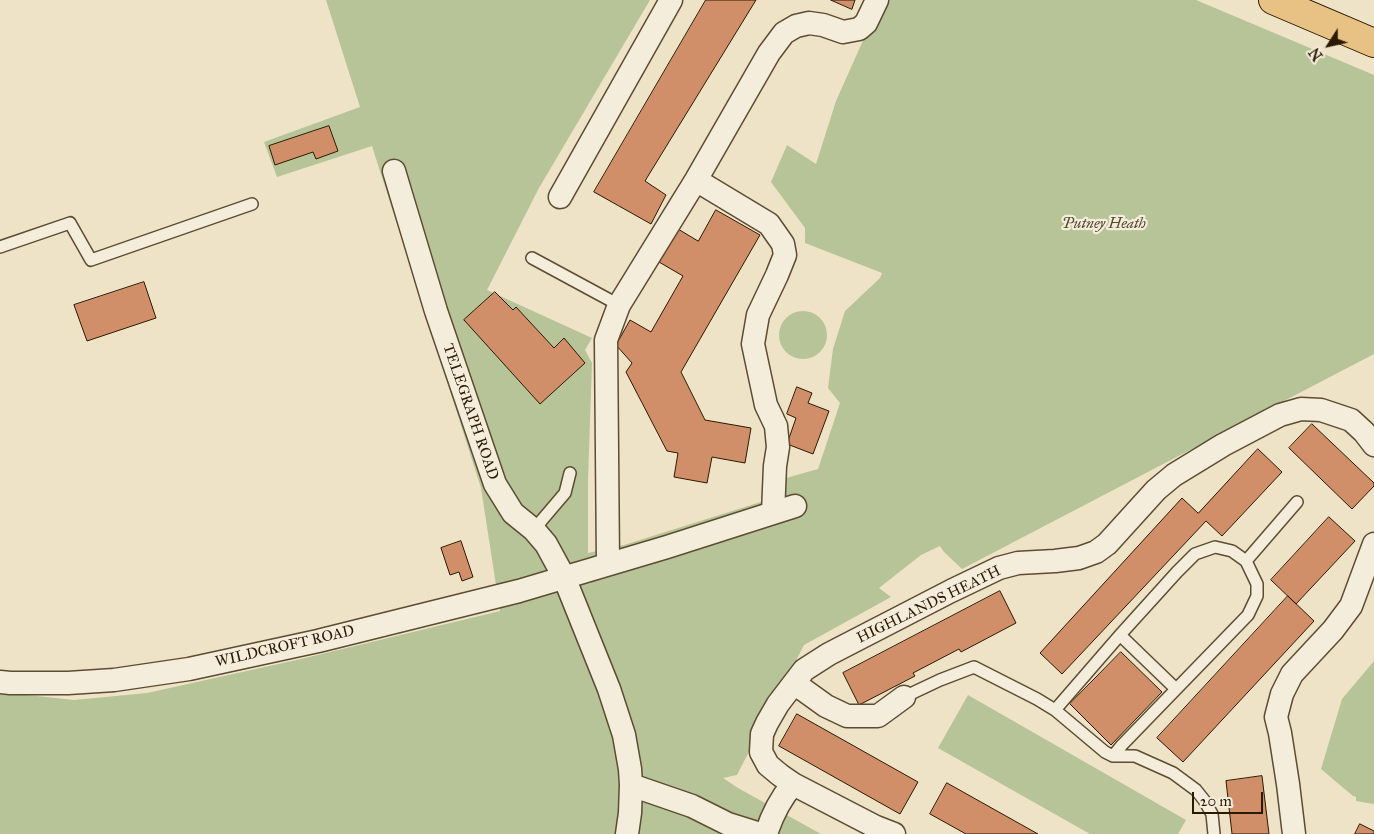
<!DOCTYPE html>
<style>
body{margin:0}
#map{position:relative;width:1374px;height:834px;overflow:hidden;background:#efe3c7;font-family:"IM FELL Great Primer",serif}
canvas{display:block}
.north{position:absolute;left:1304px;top:20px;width:50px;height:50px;-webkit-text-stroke:4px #f5eddb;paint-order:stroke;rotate:235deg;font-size:14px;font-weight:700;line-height:20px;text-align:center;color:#2b1901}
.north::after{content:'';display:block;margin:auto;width:18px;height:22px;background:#2b1901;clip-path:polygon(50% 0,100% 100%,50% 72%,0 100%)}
.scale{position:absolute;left:1192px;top:792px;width:71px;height:22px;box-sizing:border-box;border:2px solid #2b1901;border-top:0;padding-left:6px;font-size:15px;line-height:18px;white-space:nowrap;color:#2b1901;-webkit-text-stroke:4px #f5eddb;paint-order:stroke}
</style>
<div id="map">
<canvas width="1374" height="834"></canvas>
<div class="north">N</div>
<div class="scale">20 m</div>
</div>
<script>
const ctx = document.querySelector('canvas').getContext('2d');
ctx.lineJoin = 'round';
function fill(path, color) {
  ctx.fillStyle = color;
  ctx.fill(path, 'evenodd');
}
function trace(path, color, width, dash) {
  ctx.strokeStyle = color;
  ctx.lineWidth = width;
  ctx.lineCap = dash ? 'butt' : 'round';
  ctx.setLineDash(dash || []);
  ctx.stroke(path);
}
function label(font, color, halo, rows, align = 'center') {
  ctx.font = font + ' "IM FELL Great Primer",serif';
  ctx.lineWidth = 4.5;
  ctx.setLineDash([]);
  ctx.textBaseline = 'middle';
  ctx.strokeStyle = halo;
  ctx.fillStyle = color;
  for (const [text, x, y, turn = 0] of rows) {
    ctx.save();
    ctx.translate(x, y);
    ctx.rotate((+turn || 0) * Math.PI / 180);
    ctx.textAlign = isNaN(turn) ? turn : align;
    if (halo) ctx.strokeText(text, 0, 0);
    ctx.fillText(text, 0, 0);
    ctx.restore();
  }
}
fill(new Path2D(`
 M 326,0 L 650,0 L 539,188 L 487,290 L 592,338 L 585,350 L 592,363 L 588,481 L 588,553 L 624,545 L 786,494 L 779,480 L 818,469 L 840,403 L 828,388 L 833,349 L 845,311 L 880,278 L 882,273 L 805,243 L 805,228 L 771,182 L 787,145 L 816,164 L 836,101 L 881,0 L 1196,0 L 1374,75 L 1374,354 L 962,569 L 944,552 L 940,546 L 921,555 L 879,588 L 891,597 L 804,645 L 737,775 L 723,778 L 738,788 L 821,834 L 0,834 L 0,692 L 74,700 L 147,693 L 301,659 L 500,611 L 481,488 L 372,146 L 277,177 L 264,142 L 360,107 Z
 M779 335a24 24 0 1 1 48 0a24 24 0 1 1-48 0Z
 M 1374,661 L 1374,804 L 1356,801 L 1356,797 L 1353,796 L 1321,769 L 1342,699 Z
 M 968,695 L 1186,820 L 1178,834 L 1090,834 L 938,748 Z`), '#b6c498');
const building = new Path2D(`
 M 706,0 L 756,0 L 645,181 L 666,195 L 651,224 L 594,192 Z
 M 831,0 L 855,0 L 852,9 Z
 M 329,126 L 338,151 L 316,159 L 313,152 L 275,165 L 269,146 Z
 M 716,210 L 760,235 L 681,372 L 705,420 L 751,428 L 745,463 L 712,457 L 707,483 L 674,477 L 678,453 L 667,451 L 626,372 L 632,363 L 616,345 L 630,320 L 651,332 L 683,276 L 659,262 L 678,229 L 698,241 Z
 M 144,282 L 156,318 L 87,341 L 74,305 Z
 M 495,292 L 513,310 L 516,307 L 554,348 L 564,338 L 585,363 L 540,404 L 464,320 Z
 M 797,387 L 812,393 L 808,403 L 829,411 L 813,454 L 787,444 L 796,418 L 787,414 Z
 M 1312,424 L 1374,483 L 1374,486 L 1352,509 L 1289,448 Z
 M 1258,449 L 1282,472 L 1222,536 L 1206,521 L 1062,674 L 1040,653 L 1182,498 L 1198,513 Z
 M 1329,517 L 1355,541 L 1296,604 L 1271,580 Z
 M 461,541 L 473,577 L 462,581 L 459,572 L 450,575 L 441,548 Z
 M 1000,591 L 1016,623 L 961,652 L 959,649 L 913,673 L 915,676 L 859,705 L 843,673 Z
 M 1288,596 L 1314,621 L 1183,762 L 1157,738 Z
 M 1121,652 L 1162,692 L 1111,745 L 1070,704 Z
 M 797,714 L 918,782 L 900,814 L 779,746 Z
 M 1262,776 L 1269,834 L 1232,834 L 1226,781 Z
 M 947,783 L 1038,834 L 966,834 L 930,814 Z
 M 1360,824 L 1374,831 L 1374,834 L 1355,834 Z`);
fill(building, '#d08f68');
trace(building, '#2b1901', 1);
const service = new Path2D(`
 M 0,247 L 70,223 L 91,260 L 252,204
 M 532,258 L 619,305
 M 534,530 L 542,520 L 565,493 L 570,473
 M 1246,561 L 1297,502
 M 1120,635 L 1176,689
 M 904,697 L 940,680 L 974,667 L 1037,699 L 1055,710 L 1105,752 L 1113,756 L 1135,756 L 1173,773 L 1196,790 L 1204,800 L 1212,814 L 1214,834
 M 1055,710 L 1120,635 L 1177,572 L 1195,554 L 1215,547 L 1232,551 L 1246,561 L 1257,584 L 1257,596 L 1248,615 L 1122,745 L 1113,756`);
const minor = new Path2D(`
 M 394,171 L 436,311 L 495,484 L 513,513 L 534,530 L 546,544 L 564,577 L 609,689 L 624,735 L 630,769 L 631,785 L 630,813 L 627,834
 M 696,180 L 769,224 L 783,244 L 785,255 L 777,275 L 758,315 L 753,344 L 766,405 L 776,426 L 778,447 L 775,466 L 773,513
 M 560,197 L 671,0
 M 608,564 L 606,340 L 619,305 L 696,180 L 769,53 L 784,33 L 796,26 L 809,23 L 823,25 L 843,32 L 859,29 L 866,23 L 877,0
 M 0,682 L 10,683 L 68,683 L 114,680 L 189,669 L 318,641 L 519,591 L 667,547 L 795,506
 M 794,683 L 826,706 L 847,716 L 878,716 L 904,697
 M 631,785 L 692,806 L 728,824 L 760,834
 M 766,834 C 772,815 781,798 793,784
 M 894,834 L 876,827 L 793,784 L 780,775 L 768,765 L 761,752 L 762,734 L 767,723 L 778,704 L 804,670 L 829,654 L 951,591 L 999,568 L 1018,563 L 1055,561 L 1079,558 L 1096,552 L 1107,544 L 1156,490 L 1174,475 L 1223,445 L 1280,415 L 1301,409 L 1321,410 L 1351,420 L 1364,432 L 1374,445
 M 1294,834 L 1288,784 L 1280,733 L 1276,717 L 1282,694 L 1292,674 L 1333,630 L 1351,606 L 1374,544`);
const trunk = new Path2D(`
 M 1273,0 L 1374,43`);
trace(service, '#5c4c32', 14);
trace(minor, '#5c4c32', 25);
trace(trunk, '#2b1901', 30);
trace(service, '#f5eddb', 11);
trace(minor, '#f5eddb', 22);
trace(trunk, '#e8c284', 28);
label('italic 15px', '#554c2e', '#f5eddb', [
 ["Putney Heath",1104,224]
]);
label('15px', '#2b1901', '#f5eddb', [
 ["TELEGRAPH ROAD",470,412,71],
 ["HIGHLANDS HEATH",929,605,-26],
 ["WILDCROFT ROAD",285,647,-13]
]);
</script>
